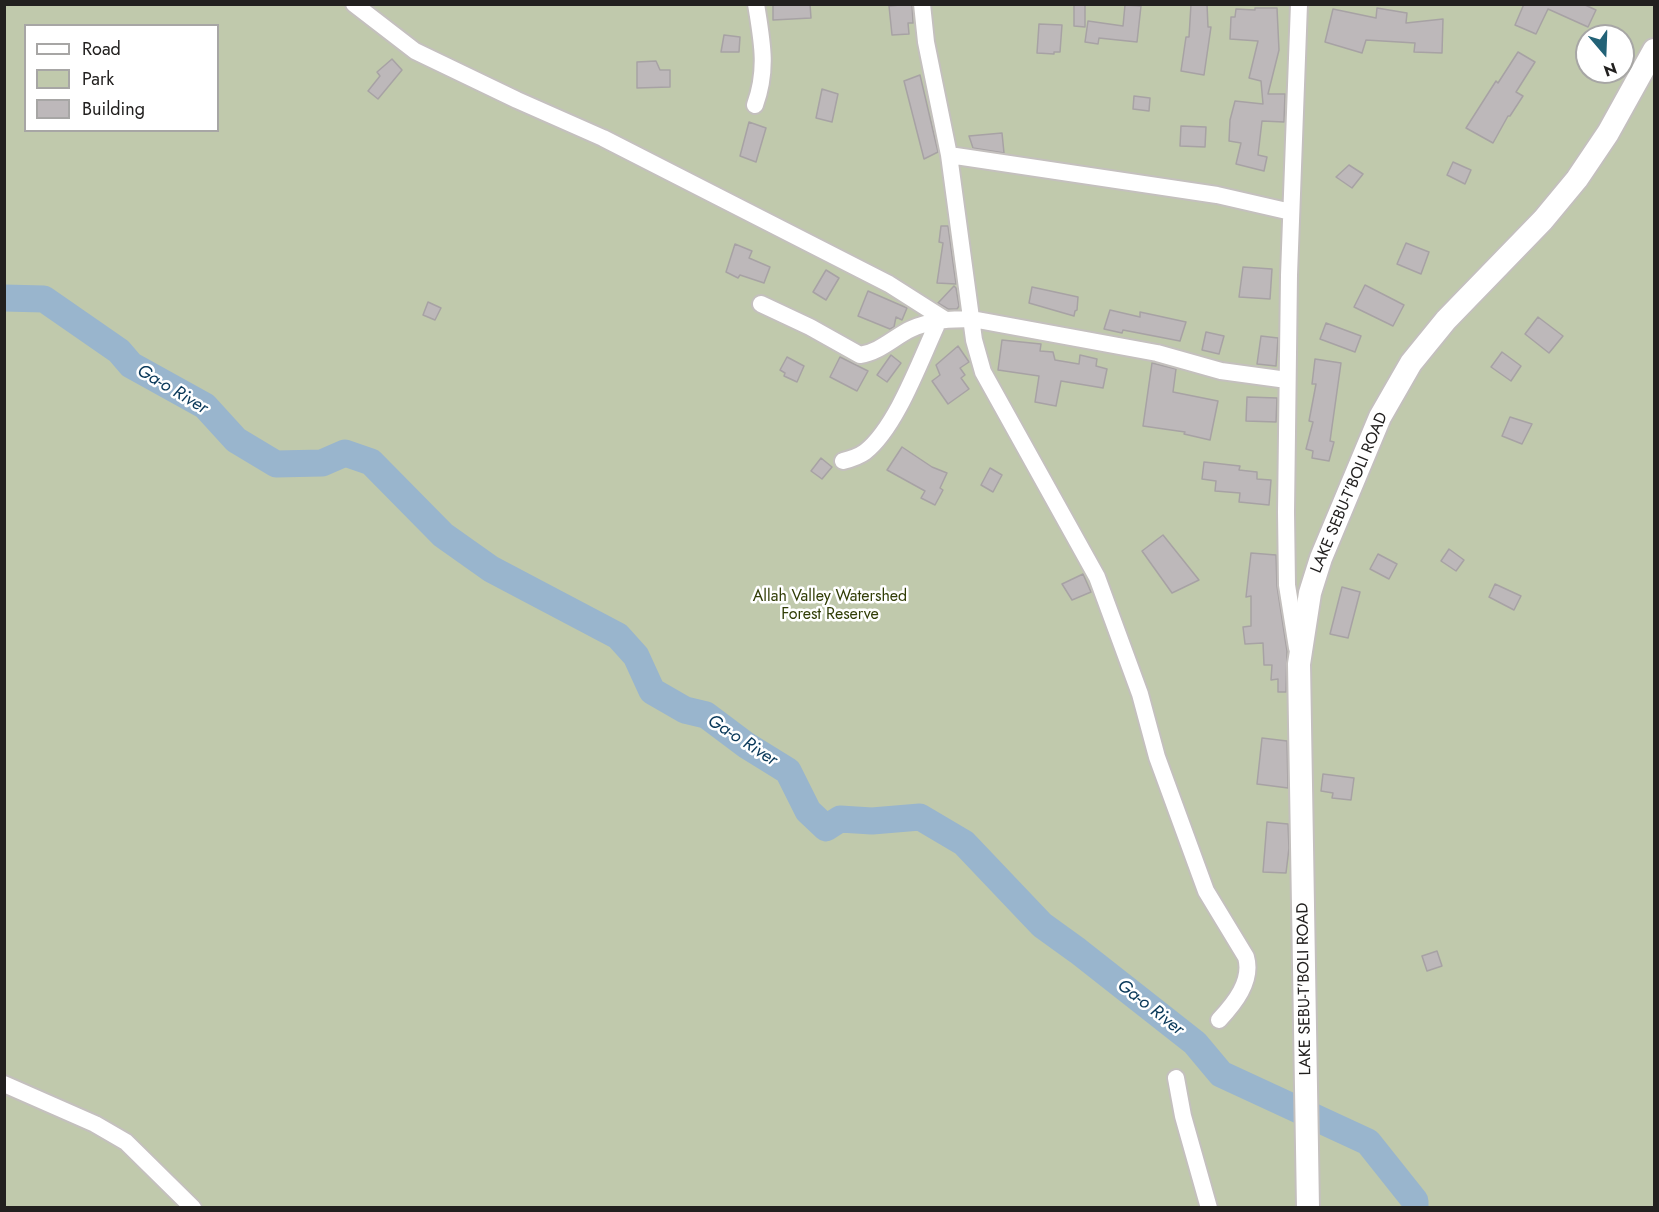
<!DOCTYPE html>
<style>
body{margin:0}
#map{position:relative;width:1659px;height:1212px;overflow:hidden;background:#fbf7f5;font-family:Jost,sans-serif}
canvas{display:block}
.frame{position:absolute;inset:0;border:6px solid #22201f;pointer-events:none}
.legend{position:absolute;left:24px;top:24px;width:195px;height:108px;box-sizing:border-box;background:#fff;border:2px solid #a7a6a5;margin:0;padding:8px 10px;list-style:none;font-size:18px;color:#22201f}
.legend li{display:flex;align-items:center;gap:12px;height:30px}
.legend b{width:30px;border:2px solid #a7a6a5}
.north{position:absolute;left:1575px;top:24px;width:60px;height:60px;box-sizing:border-box;background:#fff;border:2px solid #a7a6a5;border-radius:50%;rotate:161deg;font-size:16px;font-weight:700;line-height:24px;text-align:center;color:#22201f}
.north::after{content:'';display:block;margin:auto;width:21px;height:27px;background:#226277;clip-path:polygon(50% 0,100% 100%,50% 72%,0 100%)}
</style>
<div id="map">
<canvas width="1659" height="1212"></canvas>
<div class="frame"></div>
<ul class="legend">
<li><b style="height:8px;background:#fff"></b>Road</li>
<li><b style="height:16px;background:#c0c9ac"></b>Park</li>
<li><b style="height:16px;background:#bdb8ba"></b>Building</li>
</ul>
<div class="north">N</div>
</div>
<script>
const ctx = document.querySelector('canvas').getContext('2d');
ctx.lineJoin = 'round';
function fill(path, color) {
  ctx.fillStyle = color;
  ctx.fill(path, 'evenodd');
}
function trace(path, color, width, dash) {
  ctx.strokeStyle = color;
  ctx.lineWidth = width;
  ctx.lineCap = dash ? 'butt' : 'round';
  ctx.setLineDash(dash || []);
  ctx.stroke(path);
}
function label(font, color, halo, rows, align = 'center') {
  ctx.font = font + ' Jost,sans-serif';
  ctx.lineWidth = 5;
  ctx.setLineDash([]);
  ctx.textBaseline = 'middle';
  ctx.strokeStyle = halo;
  ctx.fillStyle = color;
  for (const [text, x, y, turn = 0] of rows) {
    ctx.save();
    ctx.translate(x, y);
    ctx.rotate((+turn || 0) * Math.PI / 180);
    ctx.textAlign = isNaN(turn) ? turn : align;
    if (halo) ctx.strokeText(text, 0, 0);
    ctx.fillText(text, 0, 0);
    ctx.restore();
  }
}
fill(new Path2D(`
 M 5,5 L 1654,5 L 1654,1207 L 5,1207 ZM 26,26 L 218,26 L 218,130 L 26,130 ZM 1587,36 L 1623,36 L 1623,72 L 1587,72 Z`), '#c0c9ac');
trace(new Path2D(`
 M 4,298 L 44,299 L 119,351 L 131,365 L 205,406 L 236,440 L 276,464 L 322,463 L 345,453 L 371,462 L 443,535 L 491,569 L 618,636 L 636,656 L 652,691 L 685,710 L 706,715 L 746,745 L 788,771 L 808,811 L 826,828 L 840,819 L 872,821 L 920,817 L 964,843 L 1042,925 L 1078,951 L 1195,1043 L 1221,1074 L 1368,1142 L 1415,1201 L 1415,1208`), '#99b5cd', 27);
const building = new Path2D(`
 M 773,4 L 810,4 L 811,18 L 773,20 Z
 M 912,4 L 913,23 L 908,23 L 909,34 L 892,35 L 889,6 Z
 M 1074,4 L 1085,4 L 1085,27 L 1074,26 Z
 M 1191,4 L 1207,4 L 1208,27 L 1211,27 L 1204,75 L 1181,71 L 1186,37 L 1189,37 Z
 M 1524,4 L 1583,4 L 1596,10 L 1588,27 L 1548,9 L 1536,34 L 1515,25 Z
 M 1125,5 L 1141,6 L 1137,42 L 1099,38 L 1098,44 L 1085,42 L 1088,21 L 1123,26 Z
 M 1255,8 L 1277,8 L 1279,50 L 1268,94 L 1285,94 L 1284,122 L 1262,121 L 1258,155 L 1267,157 L 1264,171 L 1236,164 L 1241,143 L 1229,141 L 1230,120 L 1235,101 L 1263,104 L 1261,81 L 1249,78 L 1258,41 L 1230,39 L 1231,17 L 1235,17 L 1236,9 L 1255,10 Z
 M 1377,8 L 1407,13 L 1406,23 L 1443,19 L 1442,53 L 1414,52 L 1415,43 L 1366,40 L 1362,53 L 1325,42 L 1333,9 L 1376,18 Z
 M 1039,24 L 1062,25 L 1060,52 L 1054,52 L 1054,54 L 1037,53 Z
 M 724,35 L 740,37 L 739,52 L 721,52 Z
 M 1518,52 L 1535,62 L 1516,92 L 1523,96 L 1510,116 L 1508,116 L 1493,143 L 1466,128 L 1496,81 L 1498,83 Z
 M 392,59 L 402,70 L 378,99 L 368,91 L 380,76 L 377,72 Z
 M 656,61 L 660,70 L 670,70 L 670,87 L 637,88 L 637,62 Z
 M 920,75 L 938,152 L 924,159 L 904,81 Z
 M 822,89 L 838,94 L 832,122 L 816,118 Z
 M 1134,96 L 1150,98 L 1149,111 L 1133,109 Z
 M 749,122 L 766,128 L 756,162 L 740,156 Z
 M 1181,126 L 1206,127 L 1205,147 L 1180,146 Z
 M 1002,133 L 1004,153 L 973,148 L 969,136 Z
 M 1453,162 L 1471,170 L 1465,184 L 1447,175 Z
 M 1349,165 L 1363,174 L 1352,188 L 1336,177 Z
 M 941,226 L 948,226 L 956,284 L 937,283 L 943,243 L 939,242 Z
 M 1406,243 L 1429,252 L 1421,274 L 1397,264 Z
 M 735,244 L 752,251 L 749,258 L 770,267 L 764,283 L 740,275 L 738,278 L 726,272 Z
 M 1243,267 L 1272,269 L 1270,299 L 1239,297 Z
 M 826,270 L 839,278 L 826,300 L 813,292 Z
 M 1365,285 L 1404,305 L 1393,326 L 1354,307 Z
 M 954,286 L 956,288 L 959,306 L 957,309 L 948,309 L 938,303 Z
 M 1032,287 L 1078,297 L 1077,310 L 1075,311 L 1074,316 L 1029,303 Z
 M 868,291 L 907,308 L 902,320 L 896,317 L 894,327 L 890,329 L 858,316 Z
 M 428,302 L 441,308 L 435,320 L 423,315 Z
 M 1110,310 L 1140,317 L 1140,312 L 1186,322 L 1180,341 L 1123,330 L 1122,333 L 1104,329 Z
 M 1538,317 L 1563,336 L 1549,353 L 1525,334 Z
 M 1326,323 L 1361,336 L 1355,352 L 1320,339 Z
 M 1206,332 L 1224,336 L 1219,354 L 1202,350 Z
 M 1261,336 L 1278,338 L 1276,366 L 1257,364 Z
 M 1002,340 L 1041,344 L 1040,351 L 1053,352 L 1055,360 L 1079,364 L 1080,355 L 1097,359 L 1096,366 L 1107,369 L 1103,388 L 1061,381 L 1056,406 L 1035,402 L 1039,376 L 998,370 Z
 M 958,346 L 969,362 L 960,368 L 965,375 L 961,378 L 969,389 L 948,404 L 932,381 L 940,375 L 936,365 Z
 M 1502,352 L 1521,366 L 1511,381 L 1491,367 Z
 M 891,355 L 901,363 L 887,382 L 877,375 Z
 M 787,357 L 804,366 L 797,382 L 784,376 L 785,373 L 780,370 Z
 M 840,357 L 868,371 L 857,391 L 830,377 Z
 M 1315,359 L 1341,363 L 1330,441 L 1334,442 L 1329,461 L 1312,458 L 1313,451 L 1306,449 L 1313,422 L 1309,421 L 1316,384 L 1312,384 Z
 M 1152,363 L 1176,369 L 1173,392 L 1218,401 L 1210,440 L 1184,434 L 1185,432 L 1143,426 Z
 M 1247,397 L 1277,398 L 1276,422 L 1246,421 Z
 M 1510,417 L 1532,424 L 1522,444 L 1502,436 Z
 M 902,447 L 932,467 L 947,473 L 940,488 L 943,490 L 935,505 L 921,498 L 925,491 L 887,470 Z
 M 821,458 L 832,467 L 822,479 L 811,471 Z
 M 1204,462 L 1240,466 L 1239,470 L 1257,472 L 1257,479 L 1271,480 L 1269,505 L 1239,502 L 1240,493 L 1215,491 L 1216,481 L 1202,479 Z
 M 990,468 L 1002,475 L 993,492 L 981,485 Z
 M 1163,535 L 1199,580 L 1172,593 L 1142,551 Z
 M 1449,549 L 1464,560 L 1456,571 L 1441,561 Z
 M 1251,553 L 1276,555 L 1277,586 L 1287,651 L 1286,692 L 1278,692 L 1278,679 L 1271,680 L 1272,665 L 1264,665 L 1263,643 L 1245,644 L 1243,627 L 1251,626 L 1251,596 L 1246,597 Z
 M 1378,554 L 1397,564 L 1389,579 L 1370,569 Z
 M 1083,574 L 1091,592 L 1072,600 L 1062,584 Z
 M 1495,584 L 1521,596 L 1514,610 L 1489,597 Z
 M 1342,587 L 1360,592 L 1348,638 L 1330,634 Z
 M 1262,738 L 1287,741 L 1288,788 L 1257,784 Z
 M 1323,774 L 1354,778 L 1351,800 L 1332,798 L 1333,793 L 1321,791 Z
 M 1267,822 L 1288,824 L 1289,848 L 1286,873 L 1263,872 Z
 M 1437,951 L 1442,966 L 1427,971 L 1422,956 Z`);
fill(building, '#bdb8ba');
trace(building, '#a7a2a4', 1.5);
const street = new Path2D(`
 M 354,4 L 415,51 L 517,100 L 603,138 L 889,284 L 944,319
 M 922,4 L 926,42 L 949,155 L 974,340 L 983,372 L 1097,577 L 1140,694 L 1157,757 L 1206,891 L 1246,957 C 1253,981 1234,1004 1219,1020
 M 755,105 C 768,69 762,41 756,4
 M 949,155 L 1217,195 L 1291,212
 M 761,304 L 810,327 L 860,355 C 880,352 894,337 911,329 C 931,320 951,319 972,319 L 1157,353 L 1221,371 L 1287,380
 M 843,461 C 851,459 858,457 865,452 C 897,427 921,358 939,320
 M 1297,648 L 1287,585 L 1286,512 L 1289,275 L 1299,4
 M 1176,1078 L 1183,1116 L 1209,1208
 M 4,1084 L 95,1124 L 126,1142 L 193,1208`);
const secondary = new Path2D(`
 M 1308,1208 L 1299,664 L 1310,593 L 1321,558 L 1380,417 L 1411,363 L 1446,320 L 1543,220 L 1577,179 L 1608,133 L 1654,50`);
trace(street, '#c4c0be', 20);
trace(secondary, '#c4c0be', 26);
trace(street, '#fff', 16);
trace(secondary, '#fff', 22);
label('16px', '#22201f', '#fff', [
 ["LAKE SEBU-T'BOLI ROAD",1350,493,-67],
 ["LAKE SEBU-T'BOLI ROAD",1305,989,-91]
]);
label('16px', '#313d06', '#fff', [
 ["Allah Valley Watershed",830,597],
 ["Forest Reserve",830,615]
]);
label('italic 18px', '#093859', '#fff', [
 ["Ga-o River",172,390,31],
 ["Ga-o River",742,741,33],
 ["Ga-o River",1150,1008,38]
]);
</script>
